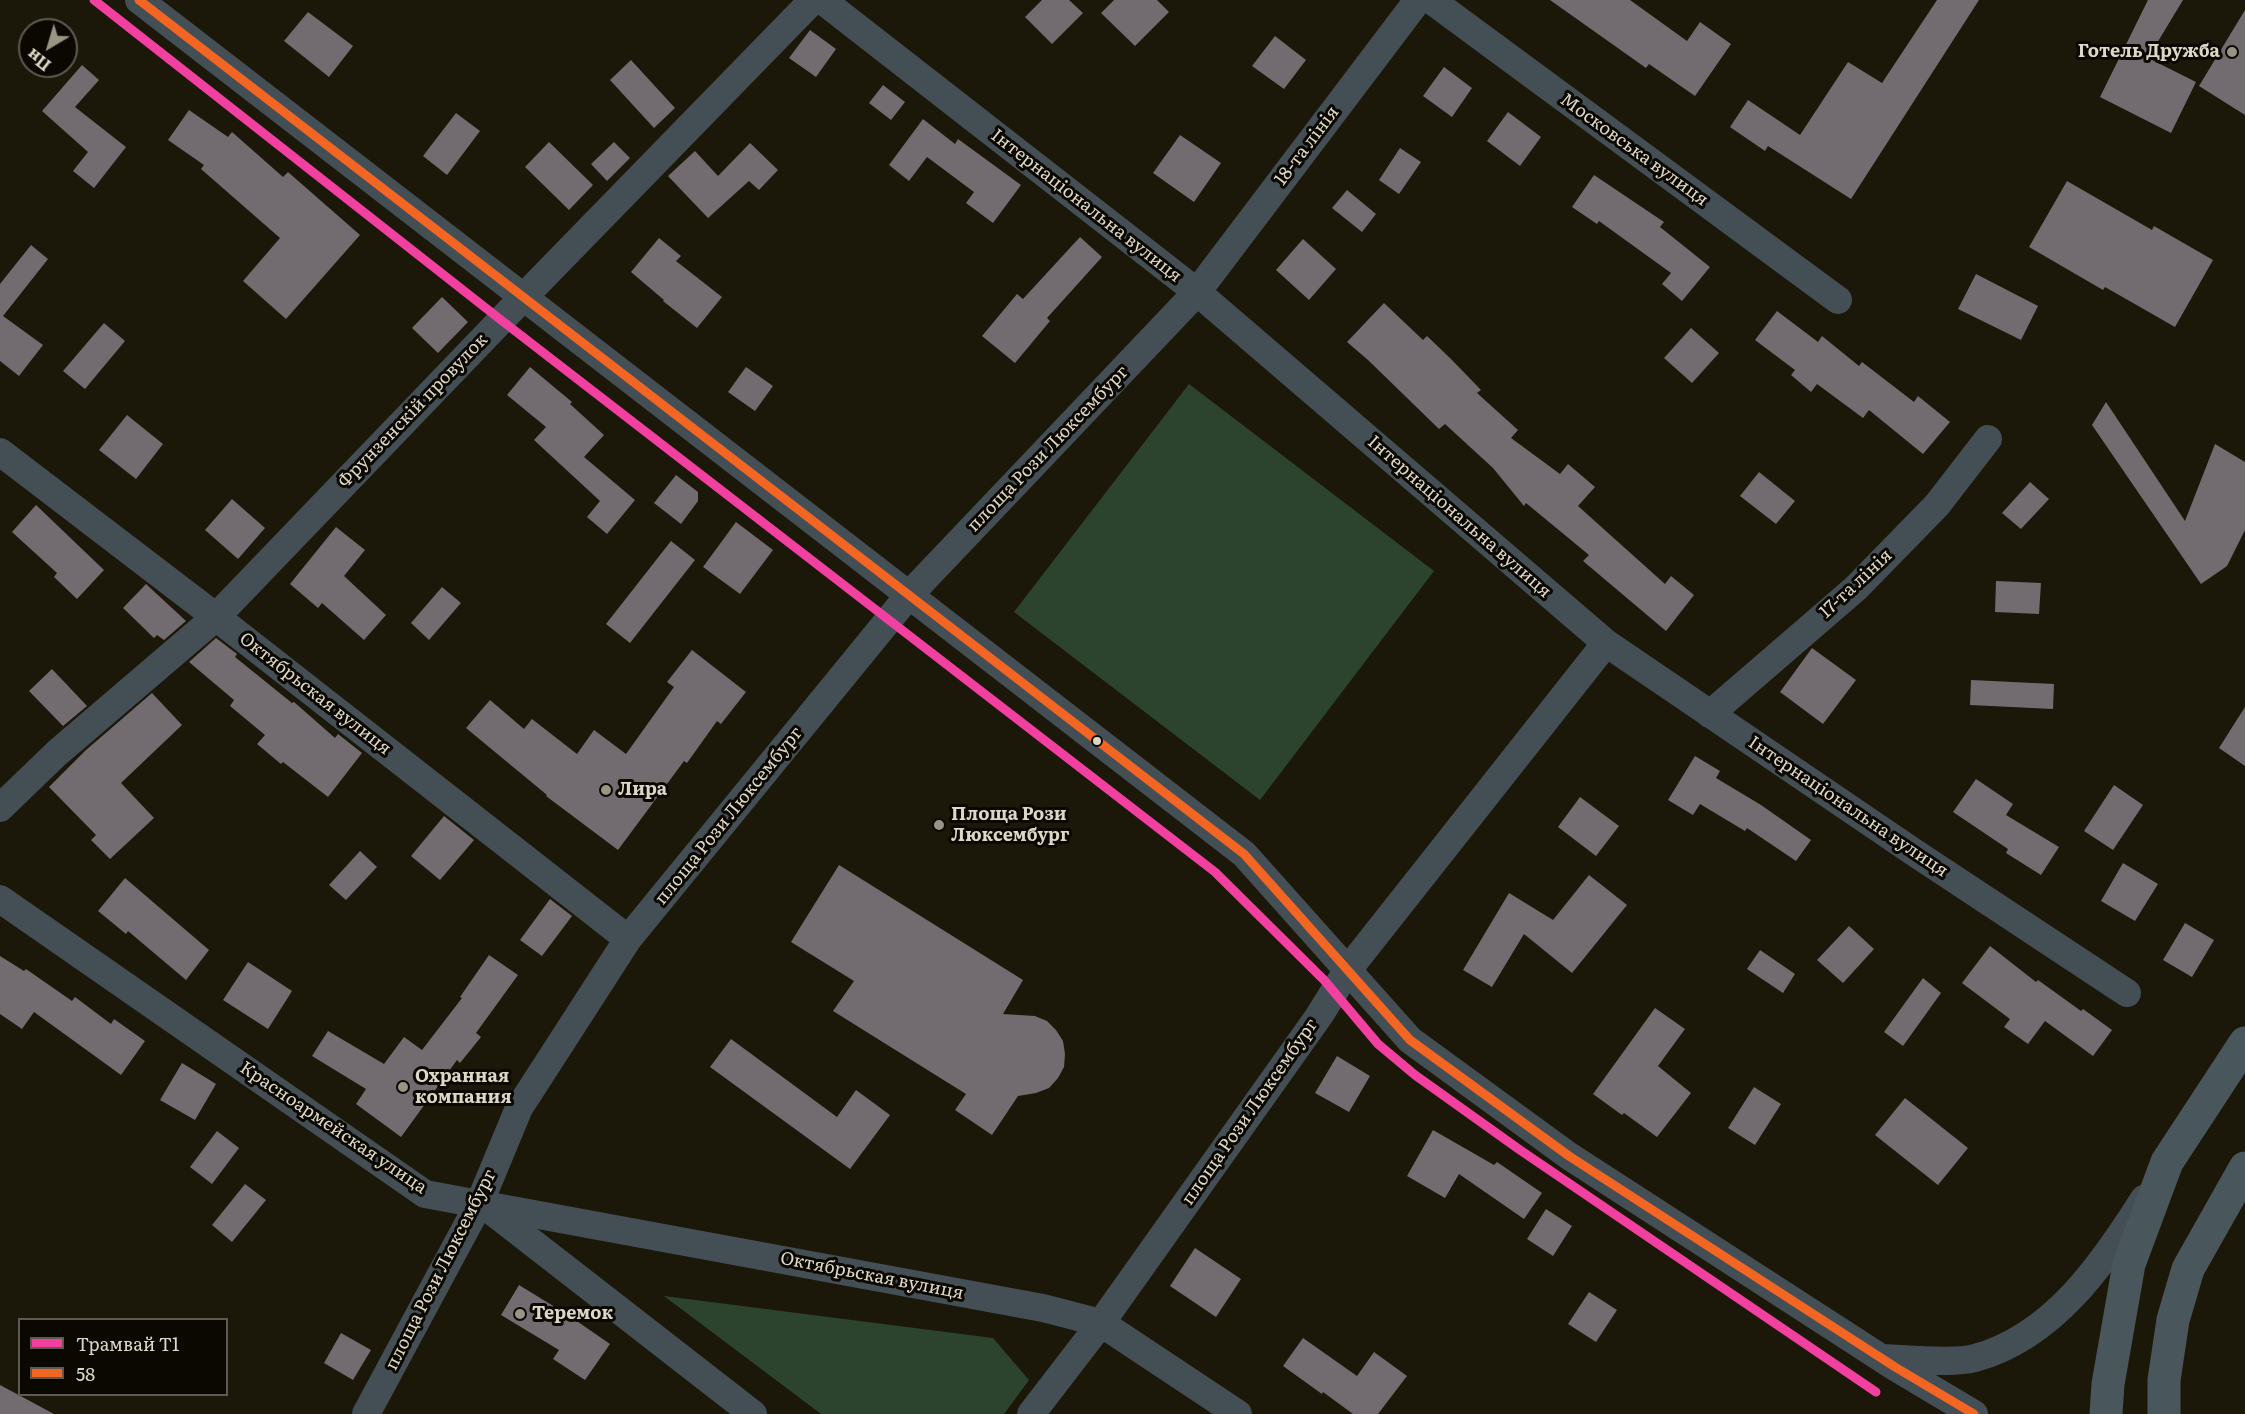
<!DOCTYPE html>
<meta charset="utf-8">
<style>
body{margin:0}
#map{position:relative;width:2245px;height:1414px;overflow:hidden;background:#1c1809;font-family:Literata,serif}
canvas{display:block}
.legend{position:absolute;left:18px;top:1318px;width:210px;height:78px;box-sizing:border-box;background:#0b0701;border:2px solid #5f5a50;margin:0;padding:8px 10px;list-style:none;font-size:18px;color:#dcd7c6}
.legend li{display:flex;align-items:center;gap:12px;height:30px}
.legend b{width:30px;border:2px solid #5f5a50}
.north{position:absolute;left:18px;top:18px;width:60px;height:60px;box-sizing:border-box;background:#0b0701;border:2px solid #5f5a50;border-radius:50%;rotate:218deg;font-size:16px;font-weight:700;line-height:24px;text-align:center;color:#dcd7c6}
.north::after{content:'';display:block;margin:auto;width:21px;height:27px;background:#999484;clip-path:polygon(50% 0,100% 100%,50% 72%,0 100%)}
</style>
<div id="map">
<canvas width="2245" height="1414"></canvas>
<ul class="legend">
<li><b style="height:8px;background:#f240a1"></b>Трамвай T1</li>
<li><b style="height:8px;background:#f26522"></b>58</li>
</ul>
<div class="north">Пн</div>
</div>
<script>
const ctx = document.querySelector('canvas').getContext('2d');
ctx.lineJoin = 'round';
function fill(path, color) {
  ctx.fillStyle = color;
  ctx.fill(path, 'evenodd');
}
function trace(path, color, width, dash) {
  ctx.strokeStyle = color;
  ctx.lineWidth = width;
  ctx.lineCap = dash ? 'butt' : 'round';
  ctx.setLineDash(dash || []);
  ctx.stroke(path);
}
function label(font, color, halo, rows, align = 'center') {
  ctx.font = font + ' Literata,serif';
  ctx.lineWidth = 6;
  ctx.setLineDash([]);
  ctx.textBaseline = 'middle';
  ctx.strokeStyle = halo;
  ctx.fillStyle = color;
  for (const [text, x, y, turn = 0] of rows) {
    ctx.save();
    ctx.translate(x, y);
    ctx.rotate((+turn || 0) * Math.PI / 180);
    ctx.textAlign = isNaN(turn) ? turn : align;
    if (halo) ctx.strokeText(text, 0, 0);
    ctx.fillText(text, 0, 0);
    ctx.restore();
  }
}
fill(new Path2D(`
 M 1189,384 L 1434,571 L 1260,800 L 1014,612 Z
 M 664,1296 L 993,1338 L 1029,1380 L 1004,1414 L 821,1414 Z`), '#2c432d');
fill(new Path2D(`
 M 1042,0 L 1069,0 L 1083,13 L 1052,44 L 1025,17 Z
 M 1114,0 L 1157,0 L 1169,12 L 1135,46 L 1101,13 Z
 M 1550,0 L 1630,0 L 1687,41 L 1700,22 L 1731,44 L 1695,96 L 1649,64 L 1646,68 Z
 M 1937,0 L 1979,0 L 1851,199 L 1768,146 L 1765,151 L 1730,127 L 1748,100 L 1800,135 L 1848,62 L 1882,83 Z
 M 2148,0 L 2183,0 L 2148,58 L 2196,82 L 2171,133 L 2100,97 Z
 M 2245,10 L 2245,115 L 2199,86 Z
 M 308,12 L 353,46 L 329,77 L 284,41 Z
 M 810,30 L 836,49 L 816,77 L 789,58 Z
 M 1275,36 L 1306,60 L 1284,89 L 1252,66 Z
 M 631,60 L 675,108 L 654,128 L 610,80 Z
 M 82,65 L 99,80 L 75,107 L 126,147 L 94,188 L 73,171 L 88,152 L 42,111 Z
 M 1444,67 L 1472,88 L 1452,117 L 1423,96 Z
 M 883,85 L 905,102 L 891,120 L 869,103 Z
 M 189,110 L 228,137 L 232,132 L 283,177 L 288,172 L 360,235 L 286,319 L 243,281 L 280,238 L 201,169 L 204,165 L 168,140 Z
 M 1508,112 L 1541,137 L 1520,166 L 1487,141 Z
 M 456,113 L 480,131 L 447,175 L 423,156 Z
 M 923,119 L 955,144 L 958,139 L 1021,185 L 993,223 L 966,203 L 974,192 L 927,157 L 909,181 L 889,165 Z
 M 1180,135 L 1221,163 L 1194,202 L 1153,173 Z
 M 549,142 L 593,185 L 569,210 L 525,167 Z
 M 614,142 L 630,158 L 607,181 L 591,164 Z
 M 750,143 L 778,170 L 759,190 L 749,181 L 708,218 L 668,176 L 695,151 L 718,176 Z
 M 1400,148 L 1421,162 L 1399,194 L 1379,180 Z
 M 1594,175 L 1664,222 L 1660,227 L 1710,267 L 1682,301 L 1662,284 L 1671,273 L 1599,221 L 1597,224 L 1572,207 Z
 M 2067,181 L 2152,230 L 2154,226 L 2213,260 L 2175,327 L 2105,287 L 2103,290 L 2029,247 Z
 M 1347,190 L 1376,214 L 1362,232 L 1332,208 Z
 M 1080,237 L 1102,257 L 1047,318 L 1050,321 L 1015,363 L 982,336 L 1017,294 L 1023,299 Z
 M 659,238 L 681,256 L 676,261 L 722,297 L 697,328 L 663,301 L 664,300 L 631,272 Z
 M 1303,239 L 1336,269 L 1309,300 L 1276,270 Z
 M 31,245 L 48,259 L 3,316 L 43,345 L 19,376 L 0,361 L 0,284 Z
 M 1976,274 L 2038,306 L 2021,340 L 1958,309 Z
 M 442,297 L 468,322 L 438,353 L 412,328 Z
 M 1384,303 L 1423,340 L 1427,336 L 1451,359 L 1481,390 L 1477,393 L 1518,430 L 1511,438 L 1560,474 L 1568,464 L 1595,487 L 1578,506 L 1665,584 L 1671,576 L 1694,595 L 1666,631 L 1583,561 L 1589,555 L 1526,503 L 1524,506 L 1493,468 L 1445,424 L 1439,429 L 1368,360 L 1347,342 Z
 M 1777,311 L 1818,342 L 1822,336 L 1859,366 L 1862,362 L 1914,402 L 1918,396 L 1950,422 L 1923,454 L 1869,410 L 1863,418 L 1817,384 L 1811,392 L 1791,375 L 1795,370 L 1755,340 Z
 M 104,323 L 125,341 L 85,389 L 63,371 Z
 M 1691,328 L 1719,353 L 1692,383 L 1664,358 Z
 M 530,367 L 572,402 L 570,404 L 604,435 L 584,457 L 635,500 L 607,534 L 587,517 L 600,501 L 534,440 L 546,427 L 507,395 Z
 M 746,367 L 773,386 L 755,411 L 728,392 Z
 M 2106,402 L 2185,521 L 2215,444 L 2245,462 L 2245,530 L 2227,566 L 2201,584 L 2092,425 Z
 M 127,415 L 163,444 L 136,479 L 99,450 Z
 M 1759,472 L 1795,501 L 1776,524 L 1740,496 Z
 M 676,475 L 698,492 L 698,501 L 681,524 L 654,503 Z
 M 2030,482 L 2049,499 L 2021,529 L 2002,513 Z
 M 232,499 L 265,528 L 238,559 L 205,530 Z
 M 36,505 L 104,570 L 77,599 L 54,577 L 57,573 L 12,532 Z
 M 736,522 L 773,550 L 740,594 L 703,567 Z
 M 336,527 L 365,550 L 344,576 L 386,615 L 364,640 L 322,603 L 318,608 L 290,584 Z
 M 671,541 L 695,560 L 630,643 L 606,624 Z
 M 1996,581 L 2041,583 L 2039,614 L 1995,612 Z
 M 146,584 L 186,621 L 164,640 L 157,635 L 154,638 L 123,608 Z
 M 442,587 L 461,603 L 429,640 L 411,623 Z
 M 216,638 L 237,654 L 235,657 L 292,703 L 294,702 L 335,738 L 338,734 L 362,753 L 328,797 L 283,762 L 281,764 L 257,744 L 265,735 L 230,706 L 234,700 L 189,662 Z
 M 1812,648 L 1856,680 L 1823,724 L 1780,692 Z
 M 692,650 L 746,692 L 721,724 L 717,721 L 687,763 L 684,761 L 618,850 L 546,796 L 547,795 L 466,728 L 490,700 L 524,729 L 532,719 L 577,754 L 594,730 L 626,754 L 674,687 L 667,682 Z
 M 52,669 L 87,706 L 63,726 L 29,691 Z
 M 1971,680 L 2054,684 L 2053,709 L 1970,705 Z
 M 152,693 L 182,725 L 121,783 L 154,818 L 110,859 L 91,840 L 96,835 L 49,787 L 86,750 Z
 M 2245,707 L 2245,766 L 2219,748 Z
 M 1695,756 L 1720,771 L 1716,778 L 1761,805 L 1811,840 L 1796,861 L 1747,828 L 1745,831 L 1700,804 L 1693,815 L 1668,800 Z
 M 1976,779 L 2013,804 L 2006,815 L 2059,847 L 2041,875 L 2006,853 L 2008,849 L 1953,812 Z
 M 2114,785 L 2143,805 L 2113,850 L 2084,831 Z
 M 1580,797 L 1619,826 L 1596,856 L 1558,827 Z
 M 444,816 L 474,840 L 440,880 L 411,856 Z
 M 360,851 L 377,867 L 346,900 L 329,885 Z
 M 2123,863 L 2158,884 L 2135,921 L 2101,901 Z
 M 839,865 L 1023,980 L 1003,1014 L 1035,1016 L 1047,1021 L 1056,1030 L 1063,1041 L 1065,1054 L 1064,1067 L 1058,1078 L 1049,1088 L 1036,1093 L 1018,1096 L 992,1135 L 955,1110 L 966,1094 L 833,1011 L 854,981 L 791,942 Z
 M 1589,875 L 1627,905 L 1572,973 L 1524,934 L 1492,987 L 1463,970 L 1509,893 L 1553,920 Z
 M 125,878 L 209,950 L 186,980 L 128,931 L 126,934 L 98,911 Z
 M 550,899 L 572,916 L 542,956 L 520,940 Z
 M 2185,923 L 2214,940 L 2192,977 L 2163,960 Z
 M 1849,926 L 1874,949 L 1843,983 L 1817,960 Z
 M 1990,946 L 2036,982 L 2038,980 L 2081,1011 L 2083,1009 L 2112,1030 L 2093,1056 L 2045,1021 L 2028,1044 L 2004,1027 L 2010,1019 L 1962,983 Z
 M 1760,950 L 1795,974 L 1783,993 L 1747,969 Z
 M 489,955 L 518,975 L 476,1033 L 481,1037 L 460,1063 L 457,1060 L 401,1137 L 356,1104 L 366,1089 L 312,1056 L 328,1031 L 384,1064 L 404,1037 L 422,1050 L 462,998 L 460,997 Z
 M 0,956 L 24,971 L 26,969 L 72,1001 L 75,997 L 111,1024 L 114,1019 L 145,1041 L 121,1075 L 34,1012 L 22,1029 L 0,1014 Z
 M 248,962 L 292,991 L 268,1029 L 223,1000 Z
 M 1923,978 L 1941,993 L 1903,1046 L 1884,1032 Z
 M 1655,1008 L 1685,1029 L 1658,1066 L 1691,1093 L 1657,1137 L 1624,1113 L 1622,1115 L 1593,1094 Z
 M 731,1039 L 837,1117 L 856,1090 L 890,1115 L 850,1169 L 710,1067 Z
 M 1337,1056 L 1370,1076 L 1349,1112 L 1315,1093 Z
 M 182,1063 L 216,1084 L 195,1120 L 160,1100 Z
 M 1754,1087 L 1781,1104 L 1755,1145 L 1728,1128 Z
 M 1905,1098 L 1968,1148 L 1938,1185 L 1875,1135 Z
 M 1433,1130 L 1494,1165 L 1497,1162 L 1542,1193 L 1524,1219 L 1459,1174 L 1445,1198 L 1407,1176 Z
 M 217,1131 L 239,1148 L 212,1184 L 190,1167 Z
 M 245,1184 L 266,1200 L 232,1242 L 212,1225 Z
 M 1546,1209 L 1572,1226 L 1553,1256 L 1527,1239 Z
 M 1195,1248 L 1241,1279 L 1216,1317 L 1170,1286 Z
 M 519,1285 L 568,1315 L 610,1344 L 585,1380 L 553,1359 L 559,1350 L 501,1315 Z
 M 1589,1292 L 1617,1310 L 1596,1342 L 1568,1324 Z
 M 341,1333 L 371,1350 L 353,1380 L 324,1363 Z
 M 1303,1338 L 1357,1376 L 1374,1352 L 1407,1376 L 1378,1414 L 1353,1414 L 1323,1392 L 1322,1394 L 1283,1366 Z
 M 0,1385 L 54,1414 L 0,1414 Z`), '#726b6f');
trace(new Path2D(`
 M 139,0 L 1244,854 L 1410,1040 L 1569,1156 L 1895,1367 L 1974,1414
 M 822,0 L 1197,292 L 1606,643 L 1915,853 L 2127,993
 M 1431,0 L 1838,300
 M 0,452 L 216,617 L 628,939
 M 1710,714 L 1856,588 L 1937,505 L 1988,439
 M 0,808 L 57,753 L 216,617 L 511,310 L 813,0
 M 0,899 L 425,1194 L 1043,1308 L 1101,1323 L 1238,1414
 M 484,1205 L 753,1414
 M 1884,1358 C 1908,1359 1954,1364 1975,1358 C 2053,1337 2103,1264 2144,1199
 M 366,1414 L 480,1202 L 519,1108 L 628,939 L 909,595 L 1197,292 L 1418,0
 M 1031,1414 L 1101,1323 L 1319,1016 L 1347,971 L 1606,643`), '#434e55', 28);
trace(new Path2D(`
 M 2106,1414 L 2108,1384 L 2129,1264 L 2167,1162 L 2245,1043
 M 2164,1414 L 2164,1380 L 2173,1320 L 2188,1269 L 2245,1168`), '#49565c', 33);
trace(new Path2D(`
 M 139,0 L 1244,854 L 1410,1040 L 1569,1156 L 1895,1367 L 1974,1414`), '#f26522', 9);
trace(new Path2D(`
 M 94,0 L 501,320 L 1215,872 L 1324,980 L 1378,1044 L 1415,1075 L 1520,1150 L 1876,1392`), '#f240a1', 9);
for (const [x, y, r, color] of [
 [2232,52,6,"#999484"],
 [1097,741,5,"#dcd7c6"],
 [606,790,6,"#999484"],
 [939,825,6,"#999484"],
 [403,1087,6,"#999484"],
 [520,1314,6,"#999484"]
]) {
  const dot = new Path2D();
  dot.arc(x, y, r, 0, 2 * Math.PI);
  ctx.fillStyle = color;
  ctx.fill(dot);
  trace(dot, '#0b0701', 2);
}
label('bold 18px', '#dcd7c6', '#0b0701', [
 ["Готель Дружба",2220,52,"right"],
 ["Лира",618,790],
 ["Площа Рози",951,815],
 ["Люксембург",951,836],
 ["Охранная",415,1077],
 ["компания",415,1098],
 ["Теремок",532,1314]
], 'left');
label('18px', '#dcd7c6', '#0b0701', [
 ["18-та лінія",1307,146,-53],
 ["Московська вулиця",1634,150,36],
 ["Інтернаціональна вулиця",1086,206,38],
 ["Фрунзенскій провулок",413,411,-46],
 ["площа Рози Люксембург",1048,449,-46],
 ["Інтернаціональна вулиця",1459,517,41],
 ["17-та лінія",1856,584,-43],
 ["Октябрьская вулиця",315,694,38],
 ["Інтернаціональна вулиця",1848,807,34],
 ["площа Рози Люксембург",729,816,-51],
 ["площа Рози Люксембург",1250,1112,-55],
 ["Красноармейская улица",333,1128,34],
 ["площа Рози Люксембург",441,1270,-63],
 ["Октябрьская вулиця",872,1276,11]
]);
</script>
